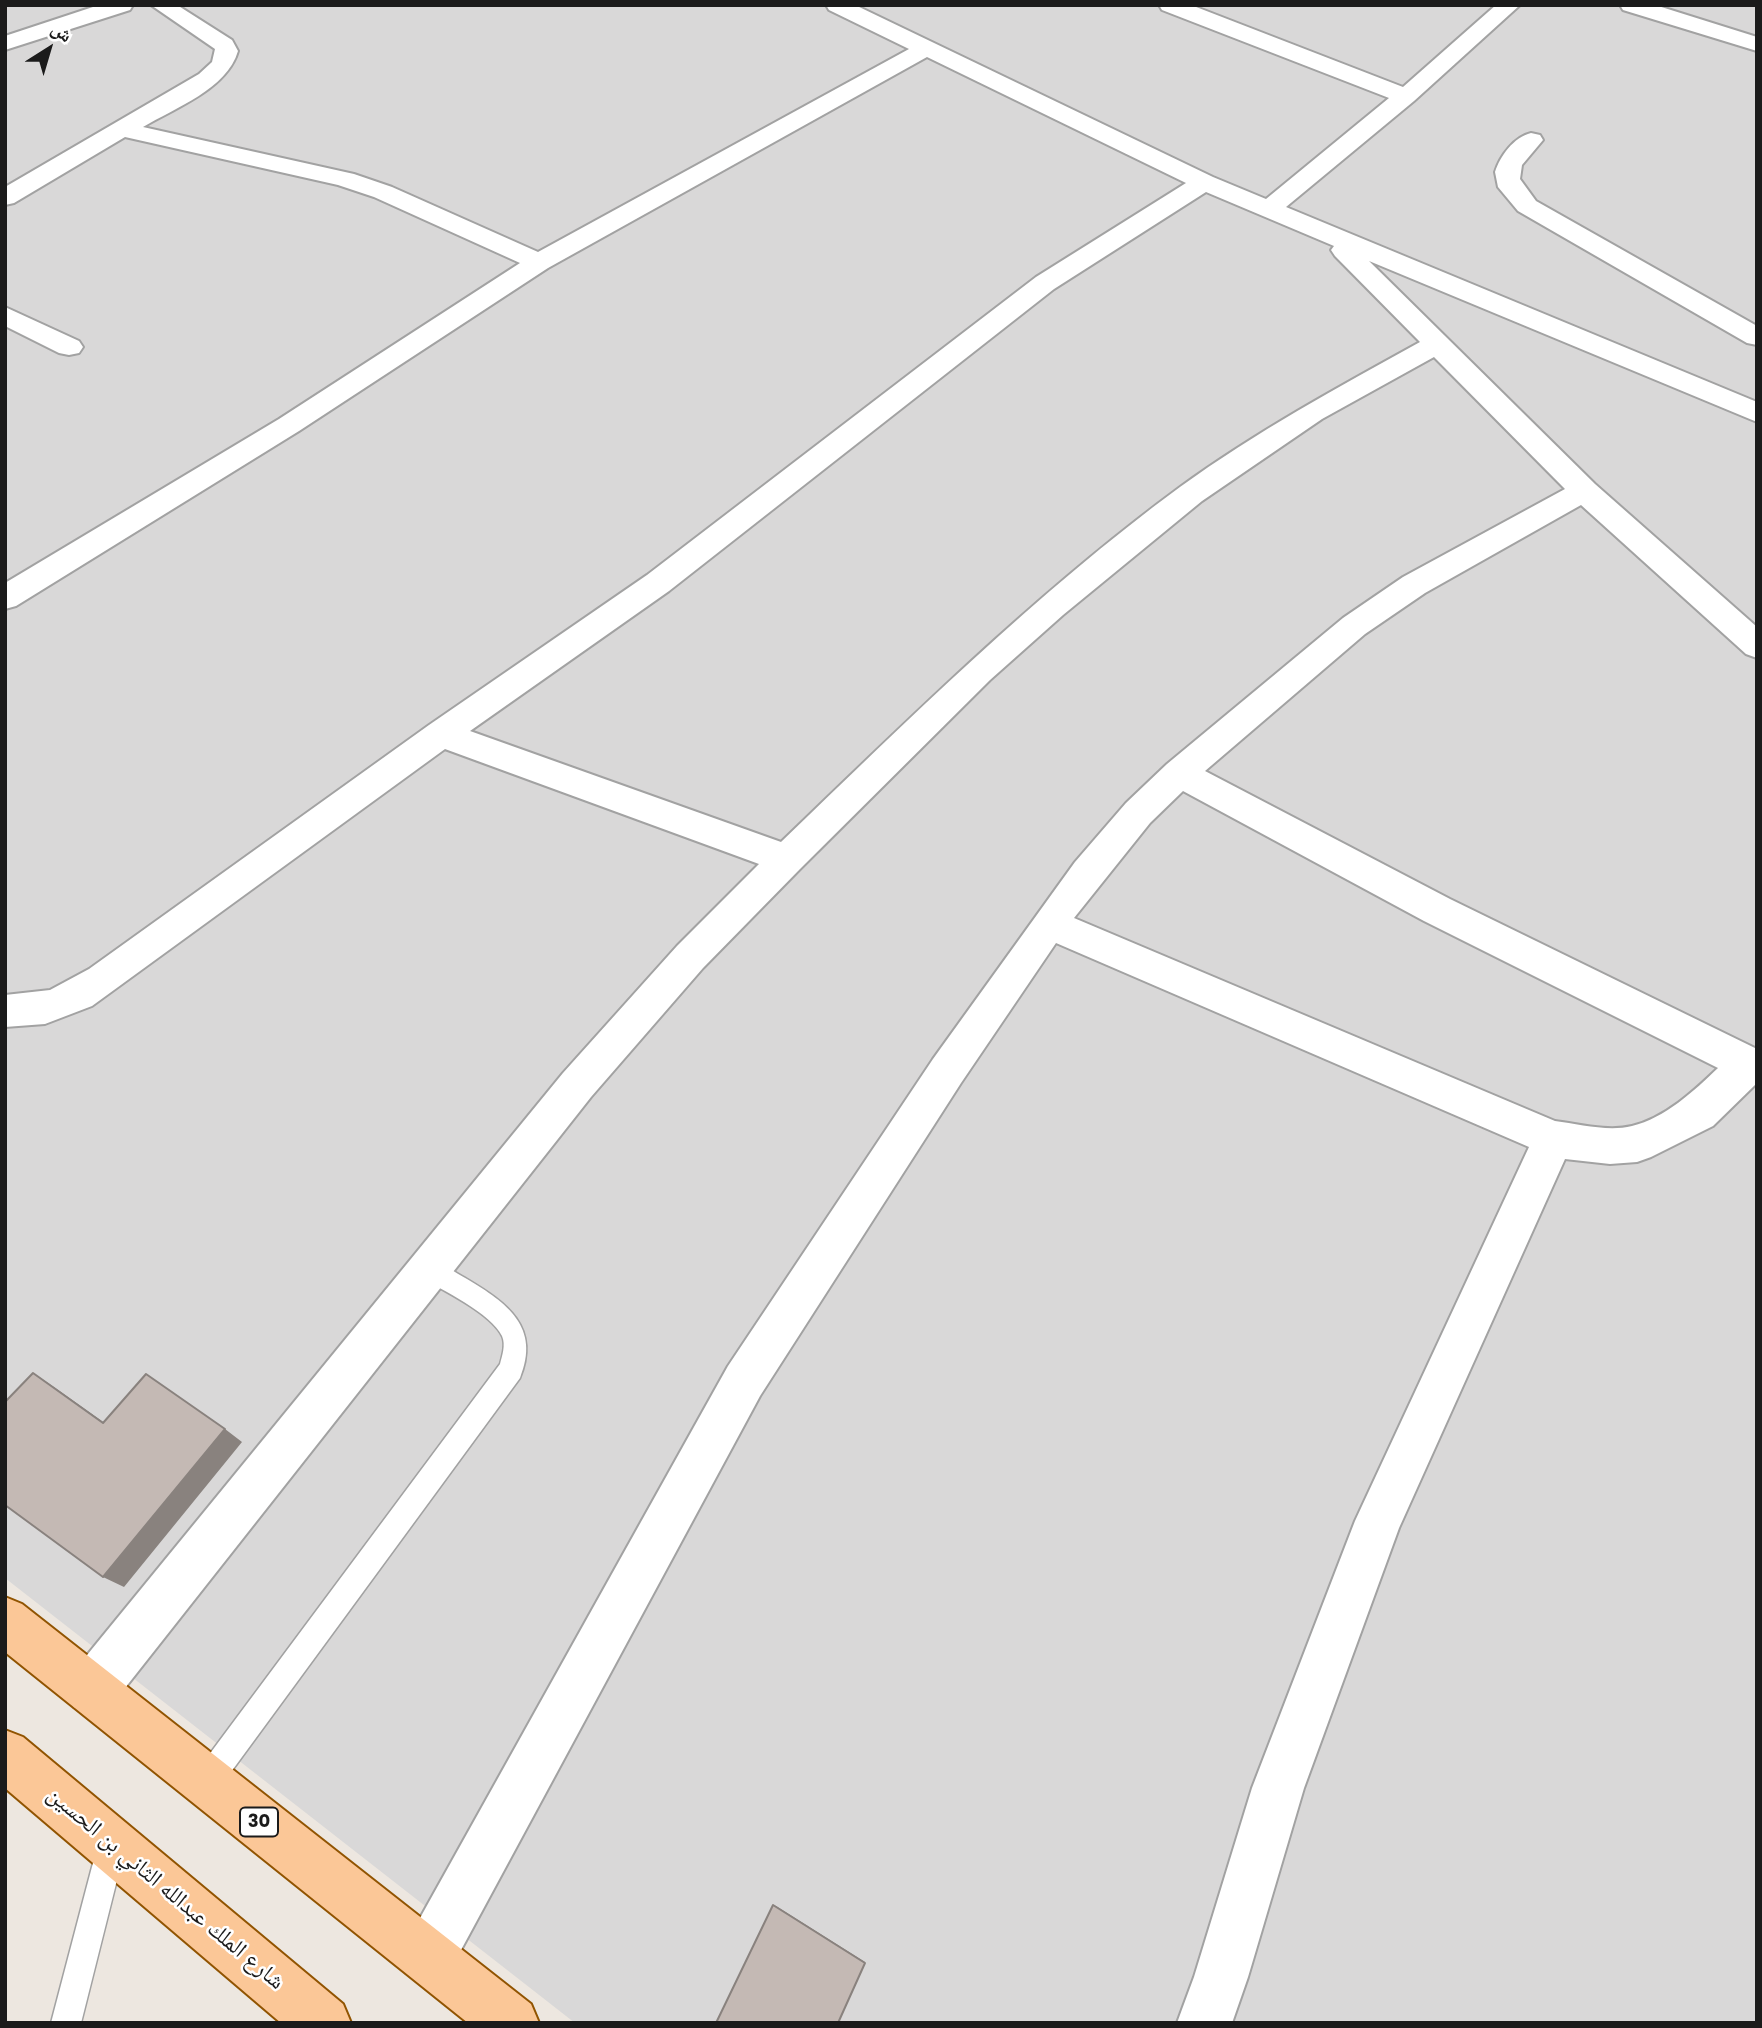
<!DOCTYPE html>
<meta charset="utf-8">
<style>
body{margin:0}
#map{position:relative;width:1762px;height:2028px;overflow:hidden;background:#ede7e0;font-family:Poppins,"Noto Naskh Arabic",sans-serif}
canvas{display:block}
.frame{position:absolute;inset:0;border:7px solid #1b1b1b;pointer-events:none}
.north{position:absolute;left:14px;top:14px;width:70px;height:70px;-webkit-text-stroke:5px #fff;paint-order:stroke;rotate:37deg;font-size:19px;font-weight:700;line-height:28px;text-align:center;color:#1b1b1b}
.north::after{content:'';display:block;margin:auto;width:24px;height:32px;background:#1b1b1b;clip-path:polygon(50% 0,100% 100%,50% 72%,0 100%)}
</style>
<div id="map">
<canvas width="1762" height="2028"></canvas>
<div class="frame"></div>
<div class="north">ش</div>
</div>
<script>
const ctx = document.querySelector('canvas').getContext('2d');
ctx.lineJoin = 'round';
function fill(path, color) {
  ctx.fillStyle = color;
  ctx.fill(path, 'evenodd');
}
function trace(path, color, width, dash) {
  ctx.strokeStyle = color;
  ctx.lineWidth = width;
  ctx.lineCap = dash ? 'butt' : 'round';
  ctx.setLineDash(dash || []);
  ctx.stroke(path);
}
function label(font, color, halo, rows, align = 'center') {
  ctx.font = font + ' Poppins,"Noto Naskh Arabic",sans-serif';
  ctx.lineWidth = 5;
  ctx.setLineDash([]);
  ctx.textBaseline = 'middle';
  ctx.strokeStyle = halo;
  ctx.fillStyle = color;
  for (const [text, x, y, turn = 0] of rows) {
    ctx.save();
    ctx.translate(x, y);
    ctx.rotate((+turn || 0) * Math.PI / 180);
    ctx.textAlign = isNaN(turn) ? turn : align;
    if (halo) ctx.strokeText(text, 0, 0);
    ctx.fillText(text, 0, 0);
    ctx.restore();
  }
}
fill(new Path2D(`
 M 5,5 L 1757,5 L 1757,2023 L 575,2023 L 5,1578 Z`), '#d9d8d8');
const service = new Path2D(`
 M 428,1258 C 442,1263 454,1272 467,1279 C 507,1303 541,1327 520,1378 L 217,1791 L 207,1795 L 197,1791 L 193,1781 L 197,1771 L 500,1364 C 502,1356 506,1345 502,1336 C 491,1313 442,1290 420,1277 L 416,1269 L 420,1261 Z
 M 112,1830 L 122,1834 L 126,1844 L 81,2023 L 51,2023 L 98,1844 L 102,1834 Z`);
const minor = new Path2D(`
 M 151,5 L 177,5 L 232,40 L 238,51 C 227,89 175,108 143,127 L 354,174 L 392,187 L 538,252 L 909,49 L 829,10 L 826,5 L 855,5 L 1213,177 L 1266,199 L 1389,98 L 1162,10 L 1159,5 L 1191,5 L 1403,87 L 1496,5 L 1520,5 L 1414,101 L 1286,207 L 1757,402 L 1757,422 L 1369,261 L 1595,484 L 1757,627 L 1757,658 L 1746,654 L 1581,505 L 1425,593 L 1365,634 L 1205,771 L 1450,899 L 1757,1049 L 1757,1083 L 1713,1126 L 1651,1157 L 1637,1162 L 1610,1164 L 1565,1159 L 1399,1528 L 1304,1788 L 1248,1977 L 1232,2023 L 1177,2023 L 1194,1977 L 1252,1788 L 1355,1521 L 1529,1147 L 1056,943 L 961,1083 L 760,1396 L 448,1974 L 429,1982 L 410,1974 L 402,1955 L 410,1936 L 728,1366 L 933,1059 L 1075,862 L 1126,803 L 1167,764 L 1343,618 L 1403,577 L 1565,489 L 1434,357 L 1322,419 L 1202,501 L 1063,615 L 990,680 L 800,869 L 703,968 L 591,1097 L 110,1707 L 92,1714 L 74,1707 L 67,1689 L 74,1671 L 563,1073 L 677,946 L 759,864 L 445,749 L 92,1006 L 45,1024 L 5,1027 L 5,995 L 50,990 L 89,969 L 429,725 L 647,575 L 1036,277 L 1186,183 L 927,57 L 548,268 L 299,431 L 16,606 L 5,609 L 5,583 L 279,419 L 520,263 L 374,197 L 338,185 L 125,137 L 14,203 L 5,205 L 5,187 L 199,74 L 212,62 L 215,49 ZM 1206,192 L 1334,246 L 1331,250 L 1335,256 L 1420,342 C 1338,387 1256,432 1180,487 C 1036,593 909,719 781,842 L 470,731 L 669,591 L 1054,289 ZM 1183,791 L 1424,921 L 1718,1068 C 1694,1091 1665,1118 1632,1126 C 1608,1132 1579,1124 1555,1121 L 1074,918 L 1150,823 Z
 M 1620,5 L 1655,5 L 1757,37 L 1757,51 L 1623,10 Z
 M 1531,133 L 1540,135 L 1543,140 L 1522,165 L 1520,179 L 1536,201 L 1757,326 L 1757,345 L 1747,343 L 1518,211 L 1498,187 L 1495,172 C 1500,156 1514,137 1531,133 Z
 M 5,307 L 79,341 L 83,347 L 79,353 L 69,355 L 59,353 L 5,326 Z`);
const tertiary = new Path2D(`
 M 99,5 L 133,5 L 130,10 L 5,50 L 5,36 Z`);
const primary = new Path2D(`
 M 5,1597 L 22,1604 L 531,2004 L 539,2023 L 468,2023 L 5,1652 Z
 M 5,1730 L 23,1737 L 343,2004 L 351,2023 L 281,2023 L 5,1788 Z`);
trace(service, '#a2a2a2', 3);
trace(minor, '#a2a2a2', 4);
trace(tertiary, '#a2a2a2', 4);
trace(primary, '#915401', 4);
fill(service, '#fff');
fill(minor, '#fff');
fill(tertiary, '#fff');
fill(primary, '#fbc797');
fill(new Path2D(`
 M 33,1373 L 54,1387 L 123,1436 L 103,1423 Z
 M 225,1429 L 242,1442 L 124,1587 L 103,1577 Z
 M 773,1905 L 776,1906 L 865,1962 L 838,2023 Z`), '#89827e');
const building = new Path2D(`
 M 33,1373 L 103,1423 L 146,1374 L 225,1429 L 103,1577 L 5,1505 L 5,1402 Z
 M 773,1905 L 865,1963 L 838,2023 L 716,2023 Z`);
fill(building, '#c4b9b4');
trace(building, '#89827e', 2);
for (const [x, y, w] of [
 [259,1822,38]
]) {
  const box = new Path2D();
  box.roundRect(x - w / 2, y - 14.5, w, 29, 5);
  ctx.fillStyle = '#fff';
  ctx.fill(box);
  trace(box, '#1b1b1b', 2);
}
label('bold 18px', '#1b1b1b', null, [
 ["30",259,1822]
]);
label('23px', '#1b1b1b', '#fff', [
 ["شارع الملك عبدالله الثاني بن الحسين",165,1889,40]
]);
</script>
